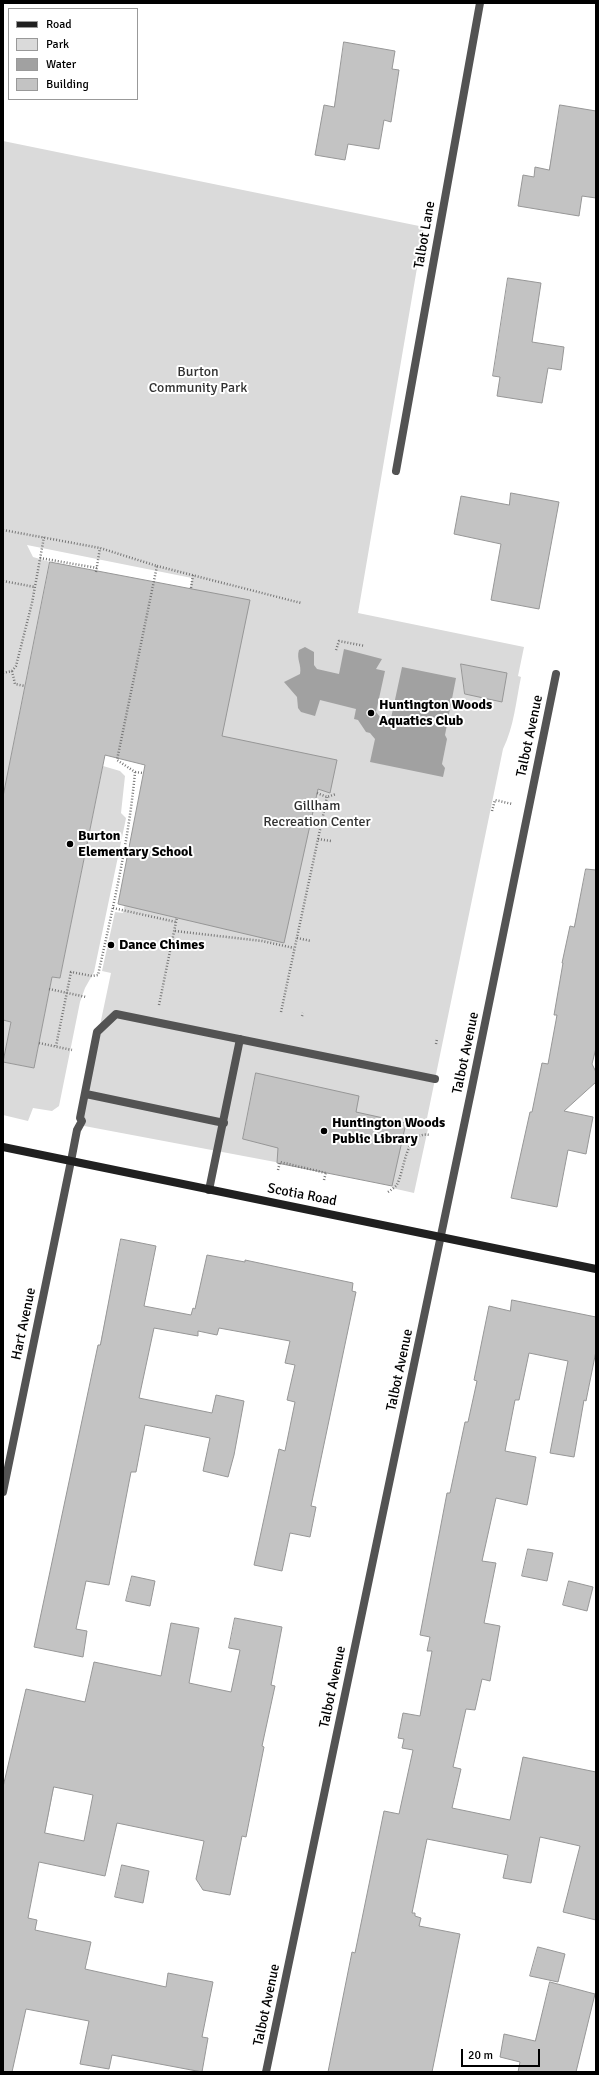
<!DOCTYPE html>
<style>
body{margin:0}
#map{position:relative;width:599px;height:2075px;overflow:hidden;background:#fff;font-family:Signika,sans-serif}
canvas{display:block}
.frame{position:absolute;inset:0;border:4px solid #000;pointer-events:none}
.legend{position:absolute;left:8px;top:8px;width:130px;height:92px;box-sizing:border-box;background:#fff;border:1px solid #999;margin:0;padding:5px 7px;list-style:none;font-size:12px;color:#000}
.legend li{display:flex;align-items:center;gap:8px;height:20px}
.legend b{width:20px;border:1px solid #999}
.scale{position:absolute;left:461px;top:2049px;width:79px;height:18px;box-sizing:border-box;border:2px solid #000;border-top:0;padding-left:5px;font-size:12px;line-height:14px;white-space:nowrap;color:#000;-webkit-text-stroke:3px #fff;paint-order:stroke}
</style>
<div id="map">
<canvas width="599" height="2075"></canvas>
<div class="frame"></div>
<ul class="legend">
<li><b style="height:5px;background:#202020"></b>Road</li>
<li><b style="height:11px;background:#dadada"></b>Park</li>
<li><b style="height:11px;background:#a1a1a1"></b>Water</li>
<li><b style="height:11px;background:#c3c3c3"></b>Building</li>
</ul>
<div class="scale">20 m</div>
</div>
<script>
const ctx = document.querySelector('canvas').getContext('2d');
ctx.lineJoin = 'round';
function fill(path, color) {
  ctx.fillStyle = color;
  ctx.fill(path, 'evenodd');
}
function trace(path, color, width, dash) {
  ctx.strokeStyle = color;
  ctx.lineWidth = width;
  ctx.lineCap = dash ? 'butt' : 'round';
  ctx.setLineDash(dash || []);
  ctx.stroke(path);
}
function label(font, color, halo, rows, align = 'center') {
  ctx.font = font + ' Signika,sans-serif';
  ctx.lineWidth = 4;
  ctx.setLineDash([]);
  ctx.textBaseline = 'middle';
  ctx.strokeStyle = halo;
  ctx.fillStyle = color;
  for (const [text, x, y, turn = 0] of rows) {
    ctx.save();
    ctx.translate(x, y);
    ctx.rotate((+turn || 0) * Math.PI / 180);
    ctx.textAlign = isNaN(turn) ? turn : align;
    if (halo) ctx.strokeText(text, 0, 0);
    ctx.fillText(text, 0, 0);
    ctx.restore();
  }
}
fill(new Path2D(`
 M 3,141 L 424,227 L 358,613 L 524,647 L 518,676 L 521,677 C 516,701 514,727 503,749 L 426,1123 L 429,1124 L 414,1193 L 392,1188 L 392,1184 L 79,1125 L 111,973 L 102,971 L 115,912 L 123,913 L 192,578 L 27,545 L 33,557 L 50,562 L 3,797 Z
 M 103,766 L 120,771 L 125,776 L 121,813 L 126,818 L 125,823 L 94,972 L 85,988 L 80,1002 L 59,1106 L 52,1111 L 33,1108 L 28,1121 L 3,1115 L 3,1020 L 11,1022 L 3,1062 L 34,1068 L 52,977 L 60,978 Z`), '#dadada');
fill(new Path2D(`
 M 305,647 L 314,652 L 314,665 L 317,669 L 339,674 L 344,649 L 382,659 L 376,669 L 385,671 L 376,712 L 384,722 L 390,723 L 402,667 L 456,678 L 445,735 L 447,739 L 442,764 L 445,768 L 443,777 L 370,762 L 375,739 L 370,733 L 366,732 L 358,720 L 354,719 L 356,709 L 320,700 L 315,716 L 301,712 L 298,708 L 297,697 L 284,682 L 300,674 C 302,665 296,659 299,650 Z`), '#a1a1a1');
const building = new Path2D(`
 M 344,42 L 395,51 L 392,69 L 399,70 L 391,122 L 384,120 L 379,149 L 348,144 L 345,160 L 315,155 L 324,105 L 334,107 Z
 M 560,105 L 596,111 L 596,198 L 582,196 L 579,216 L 518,206 L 523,175 L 534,177 L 535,167 L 549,170 Z
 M 508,278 L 541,283 L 532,342 L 564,347 L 561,370 L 548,368 L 542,403 L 497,396 L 500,377 L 493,376 Z
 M 511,493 L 559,502 L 539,609 L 491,600 L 501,544 L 454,534 L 461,496 L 509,505 Z
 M 50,562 L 250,600 L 222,736 L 337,760 L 330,793 L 318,789 L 284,943 L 118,904 L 145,765 L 105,755 L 60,978 L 52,977 L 34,1068 L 3,1062 L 11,1022 L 3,1020 L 3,797 Z
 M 461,664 L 507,673 L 502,702 L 465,694 Z
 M 586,869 L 596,870 L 596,1048 L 592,1064 L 596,1072 L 596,1082 L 564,1111 L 593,1117 L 586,1154 L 568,1150 L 557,1207 L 511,1198 L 530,1112 L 532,1112 L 542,1063 L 548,1064 L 557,1015 L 554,1015 L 563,963 L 562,963 L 570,926 L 574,927 Z
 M 256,1073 L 359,1096 L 356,1112 L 406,1123 L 392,1186 L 277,1163 L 278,1148 L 243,1139 Z
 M 121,1239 L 156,1246 L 144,1306 L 191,1315 L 193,1308 L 195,1309 L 207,1255 L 245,1262 L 245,1260 L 353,1283 L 352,1291 L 356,1292 L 311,1506 L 316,1507 L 310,1537 L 290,1533 L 282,1571 L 254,1565 L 279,1449 L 285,1451 L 295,1402 L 287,1400 L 295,1365 L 285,1363 L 290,1341 L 219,1328 L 217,1335 L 198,1331 L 198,1336 L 154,1328 L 139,1398 L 212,1413 L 216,1395 L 244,1401 L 234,1455 L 228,1477 L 203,1471 L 210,1438 L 145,1425 L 136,1472 L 131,1472 L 109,1585 L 86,1581 L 76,1629 L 87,1631 L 83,1657 L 34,1647 L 98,1345 L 100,1345 Z
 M 512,1300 L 596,1317 L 596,1351 L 586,1401 L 584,1400 L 574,1457 L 550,1453 L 568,1361 L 529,1353 L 519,1400 L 515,1400 L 505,1451 L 536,1457 L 527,1505 L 496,1498 L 482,1561 L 496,1563 L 484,1623 L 500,1626 L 490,1681 L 482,1679 L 475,1710 L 466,1709 L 453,1767 L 461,1769 L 452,1808 L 510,1820 L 523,1757 L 596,1772 L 596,1920 L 563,1912 L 580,1846 L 540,1837 L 531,1883 L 503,1878 L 508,1855 L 427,1839 L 412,1913 L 415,1913 L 415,1916 L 421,1918 L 419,1926 L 460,1934 L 432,2072 L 328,2072 L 352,1952 L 355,1953 L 384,1811 L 399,1814 L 413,1750 L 402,1748 L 404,1739 L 398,1738 L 403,1713 L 420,1716 L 432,1651 L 427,1651 L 430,1637 L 420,1635 L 447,1493 L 450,1493 L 465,1422 L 468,1422 L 477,1381 L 474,1380 L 489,1306 L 510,1311 Z
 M 528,1549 L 553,1553 L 547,1581 L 522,1576 Z
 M 132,1576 L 155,1581 L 150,1606 L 126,1601 Z
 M 569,1581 L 593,1587 L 587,1611 L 563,1605 Z
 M 235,1618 L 282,1627 L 271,1685 L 275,1686 L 262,1746 L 264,1747 L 246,1837 L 242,1836 L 230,1895 L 203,1890 L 196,1879 L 204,1841 L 117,1823 L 105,1876 L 39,1862 L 28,1918 L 37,1920 L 35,1930 L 91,1942 L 85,1969 L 166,1987 L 168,1973 L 213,1982 L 202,2037 L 208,2038 L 202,2072 L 112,2055 L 109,2069 L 80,2064 L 89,2021 L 26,2009 L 12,2072 L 3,2072 L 3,1787 L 26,1689 L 85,1702 L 94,1662 L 161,1676 L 171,1623 L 199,1628 L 189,1683 L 231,1692 L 240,1650 L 229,1648 ZM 54,1787 L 93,1795 L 84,1841 L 45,1833 Z
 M 122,1865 L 149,1871 L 143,1903 L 115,1897 Z
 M 538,1947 L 565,1954 L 558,1982 L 530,1976 Z
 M 550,1982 L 595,1994 L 576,2072 L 518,2072 L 520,2062 L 500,2057 L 504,2034 L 535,2041 Z`);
fill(building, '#c3c3c3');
trace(building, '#979797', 1);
trace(new Path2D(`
 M 3,530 L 100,548 L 157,566 L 117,760 L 135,772 C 129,840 113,907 98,975 L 92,976 L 71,972 L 56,1046
 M 40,558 L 97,568
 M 157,566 L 301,603
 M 96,572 L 100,548
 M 3,581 L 35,587
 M 191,588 L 193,575
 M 336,650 L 339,641 L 365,646
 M 12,671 L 15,684 L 25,686
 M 3,673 L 12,671 L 16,666 L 32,603 L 44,537
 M 135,772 L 143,773
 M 317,793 L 327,797 L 336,794
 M 492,811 L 495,800 L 512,804
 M 318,839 L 331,841
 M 113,908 L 176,922
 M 175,931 L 262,941 L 294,948
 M 297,938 L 311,941
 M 49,989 L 86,997
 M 159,1005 L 177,917
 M 281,1012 L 327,797
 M 302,1016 L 303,1013
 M 39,1043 L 72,1050
 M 436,1044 L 437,1039
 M 278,1170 L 280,1162 L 326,1173
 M 324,1180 L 326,1172
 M 388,1192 C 391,1190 394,1188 396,1186 C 405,1173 404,1130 430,1135`), '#757575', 2.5, [1, 2]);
trace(new Path2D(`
 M 86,1094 L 224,1123
 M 71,1161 L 77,1130 L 82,1121 L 80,1118 L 97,1032 L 116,1014 L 435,1079
 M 209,1190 L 240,1039`), '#535353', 8);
trace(new Path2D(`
 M 396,471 L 480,3
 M 3,1492 L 71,1161
 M 266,2072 L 472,1087 L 556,674`), '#535353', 8);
trace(new Path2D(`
 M 3,1147 L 596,1269`), '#202020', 8);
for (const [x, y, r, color] of [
 [371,713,4,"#000"],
 [70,844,4,"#000"],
 [111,945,4,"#000"],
 [324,1131,4,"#000"]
]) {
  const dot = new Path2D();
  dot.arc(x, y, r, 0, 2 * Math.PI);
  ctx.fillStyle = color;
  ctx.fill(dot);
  trace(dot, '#fff', 1.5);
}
label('14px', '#000', '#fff', [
 ["Talbot Lane",425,235,-80],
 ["Talbot Avenue",530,736,-78],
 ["Talbot Avenue",466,1053,-78],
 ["Scotia Road",302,1195,11],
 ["Hart Avenue",24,1324,-78],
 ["Talbot Avenue",400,1370,-78],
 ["Talbot Avenue",333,1687,-78],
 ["Talbot Avenue",267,2005,-78]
]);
label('14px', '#313131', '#fff', [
 ["Burton",198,372],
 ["Community Park",198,388],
 ["Gillham",317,806],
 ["Recreation Center",317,822]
]);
label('bold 14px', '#000', '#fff', [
 ["Huntington Woods",379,705],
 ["Aquatics Club",379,721],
 ["Burton",78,836],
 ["Elementary School",78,852],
 ["Dance Chimes",119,945],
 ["Huntington Woods",332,1123],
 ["Public Library",332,1139]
], 'left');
</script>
